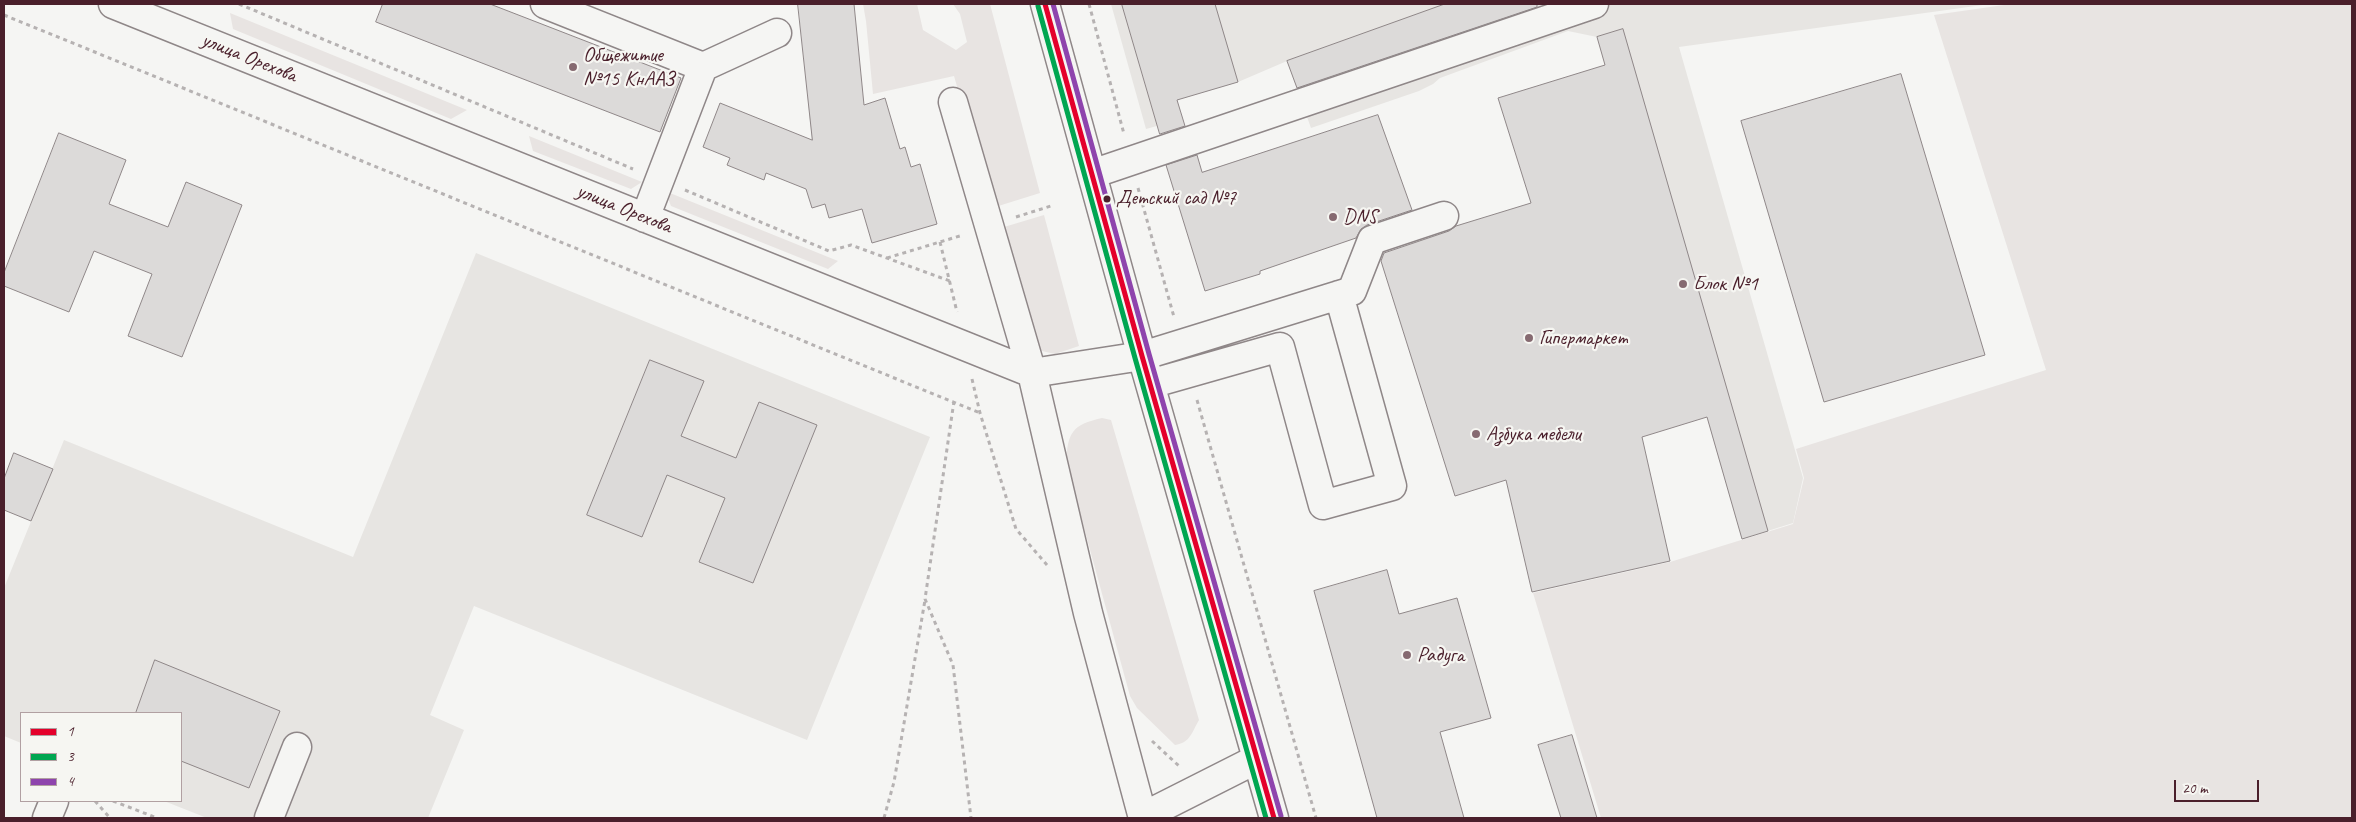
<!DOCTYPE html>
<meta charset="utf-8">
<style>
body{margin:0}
#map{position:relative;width:2356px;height:822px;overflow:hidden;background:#f5f5f3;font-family:Caveat,sans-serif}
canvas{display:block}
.frame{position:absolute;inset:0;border:5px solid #4a1f2b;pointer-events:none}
.legend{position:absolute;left:20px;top:712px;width:162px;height:90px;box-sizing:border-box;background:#f6f6f2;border:1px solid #b1a0a2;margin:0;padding:6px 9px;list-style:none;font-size:15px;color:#4a1f2b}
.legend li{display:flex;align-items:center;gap:10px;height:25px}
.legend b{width:25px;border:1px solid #b1a0a2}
.scale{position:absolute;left:2174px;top:780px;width:85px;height:22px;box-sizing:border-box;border:2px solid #4a1f2b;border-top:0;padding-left:6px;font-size:15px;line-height:18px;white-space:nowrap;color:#4a1f2b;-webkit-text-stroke:4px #f6f6f2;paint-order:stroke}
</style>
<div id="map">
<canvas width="2356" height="822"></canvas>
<div class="frame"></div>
<ul class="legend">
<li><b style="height:6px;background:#e4002b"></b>1</li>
<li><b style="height:6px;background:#00a651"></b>3</li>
<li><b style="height:6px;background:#8e44ad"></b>4</li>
</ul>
<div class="scale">20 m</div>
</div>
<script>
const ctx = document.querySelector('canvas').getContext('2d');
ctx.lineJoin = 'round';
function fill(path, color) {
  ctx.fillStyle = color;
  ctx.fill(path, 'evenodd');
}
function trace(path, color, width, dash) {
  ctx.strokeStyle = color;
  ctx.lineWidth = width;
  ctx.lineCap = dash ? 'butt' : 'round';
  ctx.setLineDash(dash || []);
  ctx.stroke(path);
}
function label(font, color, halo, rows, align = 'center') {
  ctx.font = font + ' Caveat,sans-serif';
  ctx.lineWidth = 4.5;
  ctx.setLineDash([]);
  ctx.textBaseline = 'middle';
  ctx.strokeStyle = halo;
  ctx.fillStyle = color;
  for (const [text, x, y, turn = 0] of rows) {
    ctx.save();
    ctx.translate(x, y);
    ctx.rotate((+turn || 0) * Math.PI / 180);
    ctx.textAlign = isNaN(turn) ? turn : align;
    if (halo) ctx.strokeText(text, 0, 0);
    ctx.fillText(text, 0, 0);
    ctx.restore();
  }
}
fill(new Path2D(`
 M 1111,4 L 1990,4 L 1679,47 L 1803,478 L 1793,523 L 1742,539 L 1597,37 L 1568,31 L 1440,78 L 1433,84 L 1419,91 L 1311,128 L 1287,61 L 1238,82 L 1177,100 L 1182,119 L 1146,129 Z
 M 476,253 L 930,437 L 807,740 L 474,606 L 430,715 L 464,730 L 428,818 L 207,818 L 164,801 L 181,801 L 181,713 L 21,713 L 21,743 L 4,736 L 4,588 L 64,440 L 353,557 Z`), '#e7e5e2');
fill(new Path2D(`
 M 863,4 L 917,4 L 923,30 L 956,50 L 967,42 L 960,14 L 953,4 L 990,4 L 1040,193 L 992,208 L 954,76 L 873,94 L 866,21 Z
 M 2011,4 L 2352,4 L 2352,818 L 1601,818 L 1533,593 L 1670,562 L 1793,524 L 1804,478 L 1796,449 L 2046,370 L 1934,15 Z
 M 230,13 L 467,110 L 451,119 L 233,29 Z
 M 529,136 L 642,182 L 631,189 L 533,151 Z
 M 665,191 L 838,261 L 828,269 L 671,206 Z
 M 1044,215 L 1079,346 L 1055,354 L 1042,351 L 1032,337 L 1005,237 L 1004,227 Z
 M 1102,418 L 1111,420 L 1199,720 C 1192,732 1190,743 1175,745 L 1137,708 L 1130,696 L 1066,462 C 1068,432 1072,425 1102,418 Z`), '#e8e4e2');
const building = new Path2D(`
 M 383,4 L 490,4 L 681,78 L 660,132 L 376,22 Z
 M 798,4 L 854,4 L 864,105 L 885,98 L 900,149 L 905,147 L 911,167 L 920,164 L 937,224 L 872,243 L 862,209 L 829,218 L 825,204 L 812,208 L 806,189 L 766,173 L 764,180 L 727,165 L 730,158 L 703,147 L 720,103 L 812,140 Z
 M 1122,4 L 1215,4 L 1238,82 L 1177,100 L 1185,126 L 1160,134 Z
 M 1445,4 L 1537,4 L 1537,7 L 1297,88 L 1287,61 Z
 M 1623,29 L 1768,531 L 1742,539 L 1707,417 L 1642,437 L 1670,561 L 1532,592 L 1506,480 L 1455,496 L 1381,261 L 1384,253 L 1449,231 L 1456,226 L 1531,203 L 1498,98 L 1605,65 L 1597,37 Z
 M 1901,74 L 1985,355 L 1824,402 L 1741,121 Z
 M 1378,115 L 1412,210 L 1367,225 L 1361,229 L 1356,238 L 1260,271 L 1260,274 L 1205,291 L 1166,165 L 1197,155 L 1202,172 Z
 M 59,133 L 126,160 L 109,204 L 168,227 L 186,182 L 242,205 L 182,357 L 128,336 L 152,274 L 94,251 L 69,312 L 4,286 L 4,273 Z
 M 650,360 L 704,381 L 681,436 L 736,458 L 759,402 L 817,425 L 753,583 L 699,562 L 725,498 L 667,475 L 642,537 L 587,515 Z
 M 14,453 L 53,469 L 31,521 L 4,510 L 4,479 Z
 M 1387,570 L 1399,614 L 1457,598 L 1491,718 L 1440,732 L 1464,818 L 1377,818 L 1314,591 Z
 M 155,660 L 280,711 L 249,788 L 181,761 L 181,713 L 136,713 Z
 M 1572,735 L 1597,818 L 1561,818 L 1538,745 Z`);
fill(building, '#dcdad9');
trace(building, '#8f8788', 1);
const minor = new Path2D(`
 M 113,4 L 1032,373 L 1142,356 L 1352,291 L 1372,240 L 1444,216
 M 545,4 L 703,67 L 777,33
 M 1045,4 L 1142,356 L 1274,818
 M 953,102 L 1032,373 L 1088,613 L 1143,818
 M 1092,174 L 1594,4
 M 645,218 L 703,67
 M 1150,384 L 1280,347 L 1323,505 L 1392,486 L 1339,295
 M 47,818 L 54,801
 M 269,818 L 297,747
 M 1146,818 L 1158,809 L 1257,759`);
trace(minor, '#8f8788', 31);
trace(new Path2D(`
 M 239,4 L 633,169
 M 1089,4 L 1124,134
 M 4,15 L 980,413
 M 1138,188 L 1174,317
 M 685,190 L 829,251 L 851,245 L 950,281
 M 1016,217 L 1054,205
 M 940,242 L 957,312
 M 887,258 L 963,235
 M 972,379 L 980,413 L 1016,529 L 1047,565
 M 1197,400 L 1316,818
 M 954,401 L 925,599 L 953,665 L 971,818
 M 1152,741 L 1179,766
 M 95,801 L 110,818
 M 113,801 L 157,818
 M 884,818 L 894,782 L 925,600`), '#b6b2b2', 3, [4, 4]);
trace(minor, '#f5f5f3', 28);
trace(new Path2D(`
 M 1045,4 L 1142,356 L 1274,818`), '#e4002b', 5);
trace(new Path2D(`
 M 1038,6 L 1135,358 L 1266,818`), '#00a651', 5);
trace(new Path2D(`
 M 1053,4 L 1149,354 L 1281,816`), '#8e44ad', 5);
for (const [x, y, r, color] of [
 [573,67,5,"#866a71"],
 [1107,199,4.5,"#4a1f2b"],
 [1333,217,5,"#866a71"],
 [1683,284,5,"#866a71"],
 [1529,338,5,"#866a71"],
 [1476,434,5,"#866a71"],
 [1407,655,5,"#866a71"]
]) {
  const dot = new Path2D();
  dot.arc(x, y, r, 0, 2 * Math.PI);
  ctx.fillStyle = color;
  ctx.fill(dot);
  trace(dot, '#f6f6f2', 2);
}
label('20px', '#4a1f2b', '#f6f6f2', [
 ["Детский сад №7",1116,199]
], 'left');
label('21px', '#4a1f2b', '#f6f6f2', [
 ["Общежитие",583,55],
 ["№15 КнААЗ",583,79],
 ["DNS",1343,217],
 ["Блок №1",1693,284],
 ["Гипермаркет",1539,338],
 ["Азбука мебели",1486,434],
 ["Радуга",1417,655]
], 'left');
label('21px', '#4a1f2b', '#f6f6f2', [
 ["улица Орехова",249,58,22],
 ["улица Орехова",624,209,22]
]);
</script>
